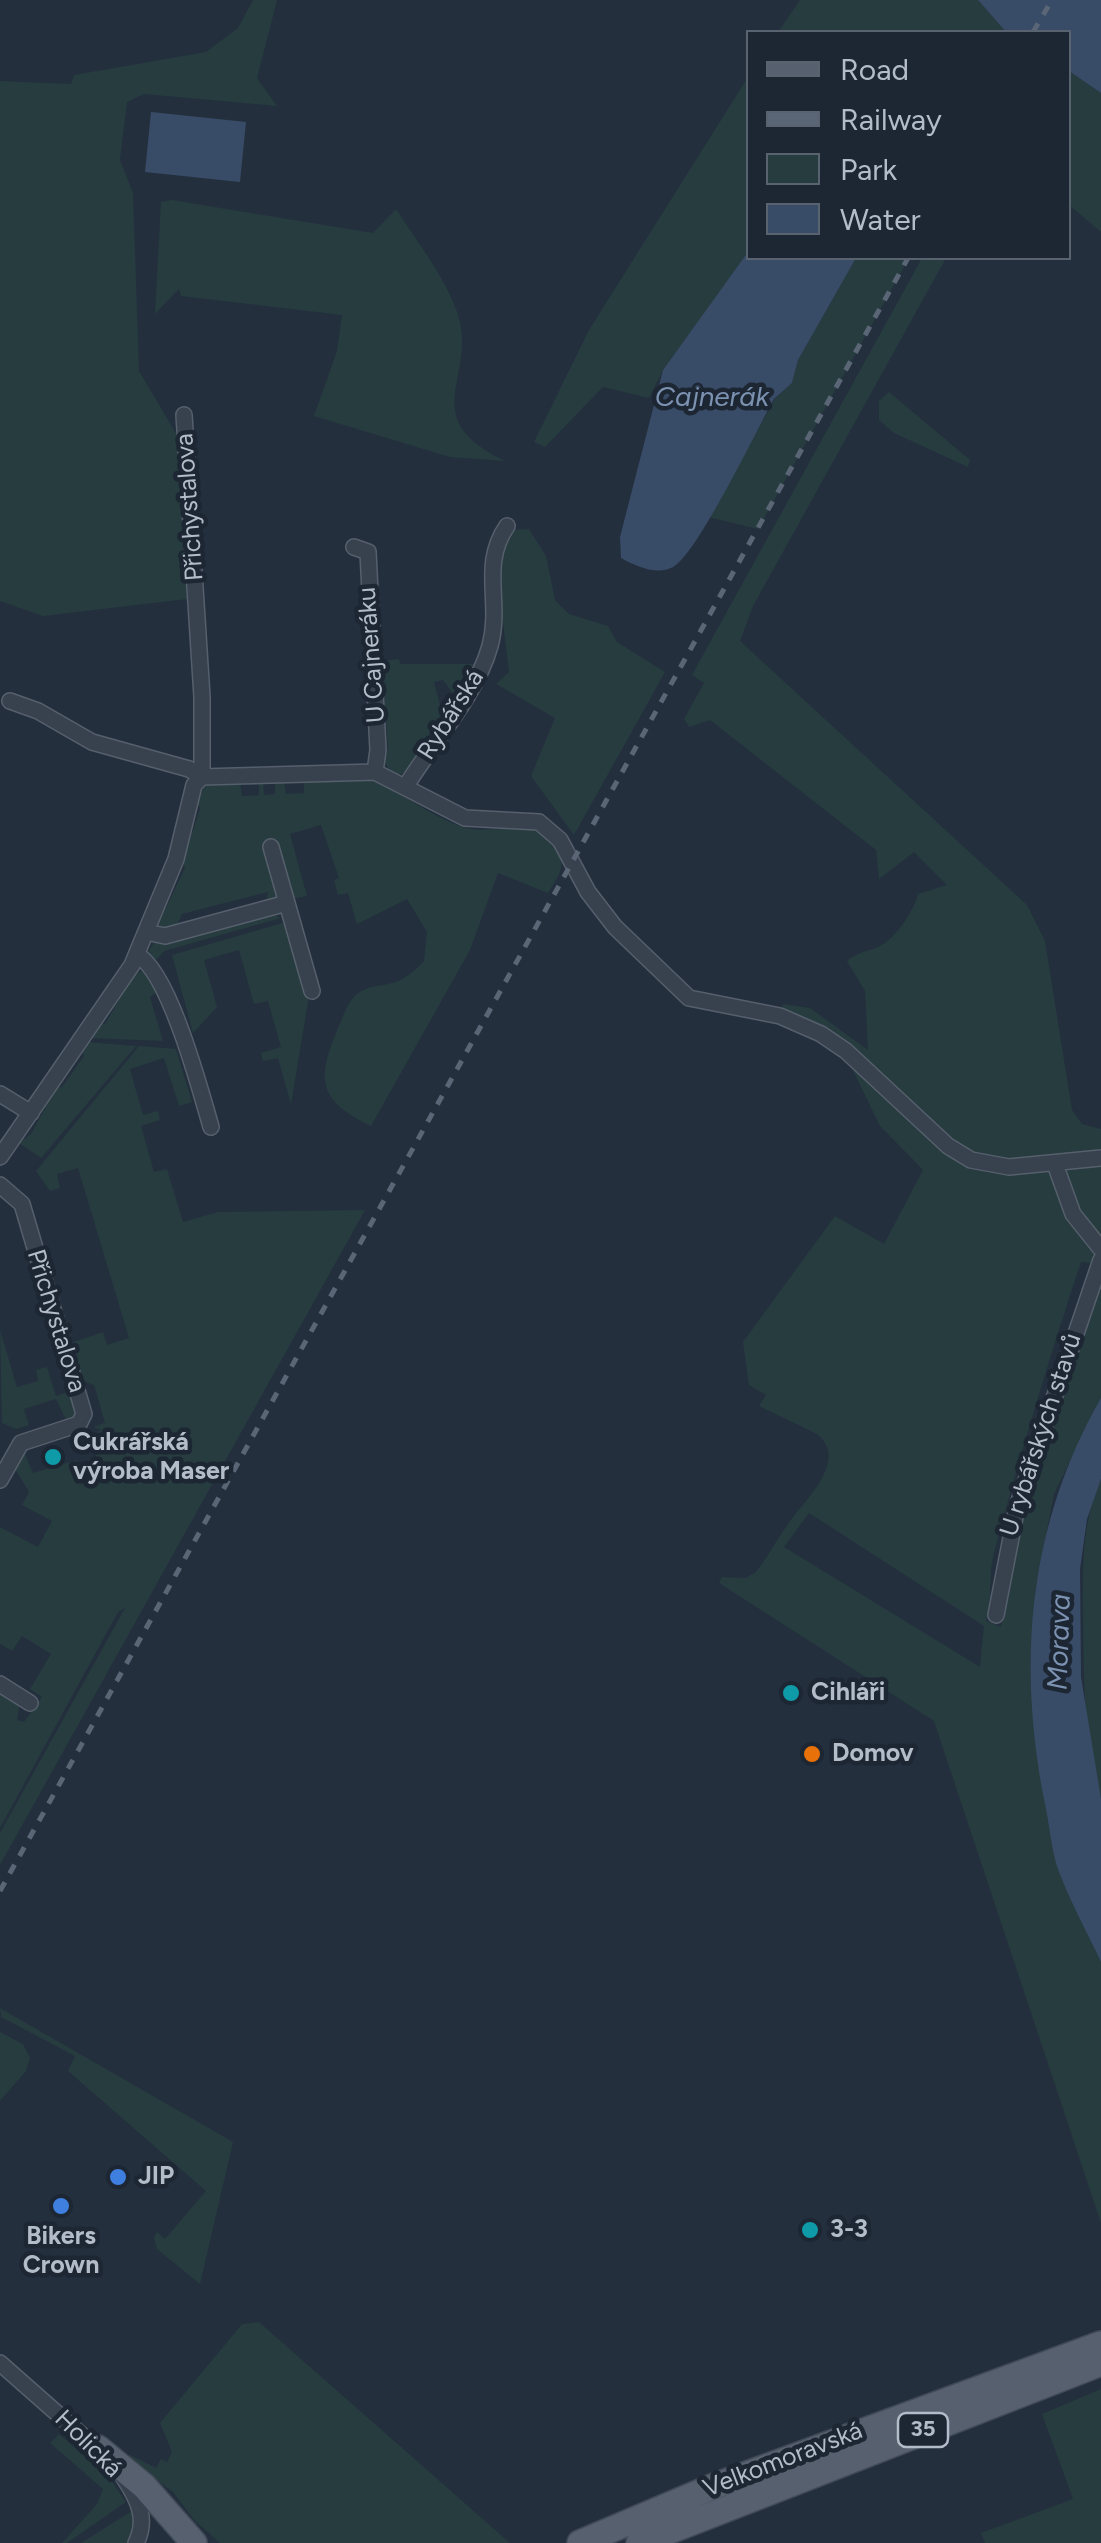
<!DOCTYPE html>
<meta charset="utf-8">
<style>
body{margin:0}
#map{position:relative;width:1101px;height:2543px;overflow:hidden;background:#242f3e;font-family:Figtree,sans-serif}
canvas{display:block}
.legend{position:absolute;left:746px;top:30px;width:325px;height:230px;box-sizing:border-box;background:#1d2633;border:2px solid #59626f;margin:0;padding:12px 18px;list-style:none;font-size:30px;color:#b4bcc9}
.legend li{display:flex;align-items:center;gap:20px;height:50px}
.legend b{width:50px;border:2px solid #59626f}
</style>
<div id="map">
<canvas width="1101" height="2543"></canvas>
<ul class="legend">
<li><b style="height:12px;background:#56606e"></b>Road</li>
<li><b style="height:12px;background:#5a6575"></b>Railway</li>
<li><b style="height:28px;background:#263c3f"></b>Park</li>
<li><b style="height:28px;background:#394c67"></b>Water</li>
</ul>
</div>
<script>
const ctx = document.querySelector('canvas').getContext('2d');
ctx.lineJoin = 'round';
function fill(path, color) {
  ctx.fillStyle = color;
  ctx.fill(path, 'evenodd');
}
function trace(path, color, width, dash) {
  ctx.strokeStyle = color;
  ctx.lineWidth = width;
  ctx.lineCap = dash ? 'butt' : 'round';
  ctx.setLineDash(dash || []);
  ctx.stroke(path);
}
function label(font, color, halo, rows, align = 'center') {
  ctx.font = font + ' Figtree,sans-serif';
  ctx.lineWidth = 9;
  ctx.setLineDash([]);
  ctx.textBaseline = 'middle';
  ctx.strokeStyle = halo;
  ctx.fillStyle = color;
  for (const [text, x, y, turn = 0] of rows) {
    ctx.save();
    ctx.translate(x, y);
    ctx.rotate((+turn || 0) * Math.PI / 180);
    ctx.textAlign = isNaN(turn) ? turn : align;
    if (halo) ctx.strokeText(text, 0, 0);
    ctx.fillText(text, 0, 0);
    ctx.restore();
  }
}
fill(new Path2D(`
 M 253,0 L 277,0 L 257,78 L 277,106 L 144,94 L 127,102 L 120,160 L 133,193 L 139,371 L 180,440 L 187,599 L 43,616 L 0,601 L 0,81 L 71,84 L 74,75 L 206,52 L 238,28 Z
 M 800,0 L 978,0 L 1006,32 L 778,32 Z
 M 1069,71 L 1101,93 L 1101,232 L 1069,205 Z
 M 748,77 L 748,253 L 663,370 L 649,398 L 603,387 L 545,447 L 534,442 L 589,330 Z
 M 172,200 L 373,233 L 396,209 C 416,240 443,274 456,309 C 482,376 411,415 505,461 L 450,457 L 314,416 L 337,351 L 342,315 L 181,296 L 179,289 L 155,314 L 161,202 Z
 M 856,258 L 909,258 L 758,529 L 708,517 L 775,399 L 792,383 L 798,360 Z
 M 922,258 L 946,258 L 753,606 L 740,641 L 1027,905 L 1045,941 L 1072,1110 L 1082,1124 L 1101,1129 L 1101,1264 L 1081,1262 C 1049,1358 1020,1455 994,1553 C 988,1575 993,1598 986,1621 L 1001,1627 L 1012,1554 L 1030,1491 L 1101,1280 L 1101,1398 L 1054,1494 L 1035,1592 L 1058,1869 L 1101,1962 L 1101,2223 L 934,1721 L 719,1583 L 722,1577 L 746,1578 L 756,1572 C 768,1557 777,1539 788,1524 C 804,1501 850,1460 817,1434 L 759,1406 L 766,1395 L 749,1385 L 743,1342 L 835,1216 L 884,1244 L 923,1170 L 880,1126 L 842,1048 L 780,1016 L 783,1004 L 810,1008 L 868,1050 L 865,991 L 847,961 C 858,952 865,952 878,947 C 894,941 914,911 918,894 L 947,885 L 914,852 L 879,879 L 876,850 L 710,720 L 689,727 L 684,719 L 704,683 L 692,675 ZM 809,1513 L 984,1626 L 980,1667 L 784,1547 Z
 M 889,392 L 970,460 L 968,467 L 894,433 L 879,420 L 879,401 Z
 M 529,529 L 546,556 L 555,600 L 569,614 L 608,626 L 617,642 L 665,672 L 574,835 L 531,776 L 555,718 L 496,684 L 509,672 L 496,566 L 513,530 Z
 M 399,659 L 400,664 L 479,664 L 456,698 L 443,680 L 434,682 L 444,720 L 406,773 L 394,775 L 384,762 L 388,749 L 382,661 Z
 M 370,777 C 400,793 430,815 460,826 C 495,839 528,811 554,846 C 568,864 560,874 548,893 L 498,873 L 470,950 L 371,1126 C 318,1100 316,1081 338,1028 C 343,1017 347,1002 357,994 C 380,978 393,995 424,961 L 427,932 L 407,899 L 357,924 L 348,893 L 338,895 L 334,880 L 339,878 L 321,825 L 290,834 L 307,896 L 266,904 L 268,892 L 182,914 L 176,928 L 165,930 L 158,924 L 185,868 L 183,861 L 200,809 L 197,801 L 206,784 L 240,782 L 242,796 L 259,795 L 259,782 L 263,782 L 264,795 L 275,794 L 275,781 L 284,781 L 286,794 L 304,793 L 304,780 Z
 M 272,914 L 281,918 L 164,951 L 156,960 L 148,952 L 155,941 Z
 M 286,922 L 309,996 L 291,1104 L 278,1058 L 263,1061 L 261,1053 L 281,1047 L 268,1001 L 254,1004 L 239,950 L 204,960 L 217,1007 L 193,1033 L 172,955 Z
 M 142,971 L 149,972 L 160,990 L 150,997 L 163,1041 L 90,1038 L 100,1024 L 105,1024 L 134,975 Z
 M 88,1042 L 136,1046 L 41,1158 L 19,1143 L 31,1134 L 56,1088 L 62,1087 L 84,1056 L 82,1050 Z
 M 139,1046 L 176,1049 L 192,1102 L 179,1106 L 164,1058 L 130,1069 L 143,1115 L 158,1111 L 160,1120 L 141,1126 L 154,1172 L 167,1169 L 183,1222 L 218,1212 L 365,1210 L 0,1865 L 0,1833 L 125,1608 L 118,1612 L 0,1828 L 0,1691 L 20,1703 L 17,1720 L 24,1722 L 42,1697 L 30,1689 L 51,1654 L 22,1636 L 12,1651 L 0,1644 L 0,1527 L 38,1547 L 52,1521 L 22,1505 L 29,1492 L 14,1467 L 24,1452 L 33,1473 L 77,1460 L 82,1467 L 95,1459 L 98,1449 L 92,1434 L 102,1430 L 93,1427 L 105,1423 L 94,1385 L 82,1381 L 68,1344 L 103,1332 L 107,1345 L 129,1338 L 78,1168 L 57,1174 L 60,1188 L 50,1191 L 36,1171 Z
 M 0,1330 L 17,1387 L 38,1381 L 36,1370 L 47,1367 L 56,1396 L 70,1391 L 77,1413 L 72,1420 L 65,1418 L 56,1399 L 24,1409 L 29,1425 L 16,1429 L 2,1423 Z
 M 1101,1479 L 1101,1799 C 1083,1737 1084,1679 1083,1616 C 1083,1566 1081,1526 1101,1479 Z
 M 0,2008 L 233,2142 L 200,2284 L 157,2249 L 154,2238 L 157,2232 L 165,2239 L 206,2191 L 68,2071 L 75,2056 L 1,2017 Z
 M 0,2032 L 23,2044 L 30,2058 L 26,2071 L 0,2101 Z
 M 259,2322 L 510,2543 L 220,2543 L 194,2520 L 173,2492 L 128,2458 L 130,2455 L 156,2468 L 161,2459 L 167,2462 L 172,2452 L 160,2423 L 242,2324 Z
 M 1101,2389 L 1101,2543 L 985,2543 L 981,2533 L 1073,2499 L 1042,2414 Z
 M 59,2434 L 108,2476 L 126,2502 L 67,2543 L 62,2543 L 97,2504 L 103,2489 L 50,2443 Z
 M 135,2509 L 138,2520 L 130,2543 L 81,2543 Z`), '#263c3f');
fill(new Path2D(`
 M 978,0 L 1101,0 L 1101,93 L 1069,71 L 1068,32 L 1006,32 Z
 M 151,112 L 246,122 L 240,182 L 145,172 Z
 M 748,252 L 748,258 L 856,258 L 798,360 L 792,383 L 774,399 C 757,429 697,555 673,567 C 657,576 636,566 621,558 L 620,537 L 663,370 Z
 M 1101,1398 L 1101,1479 L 1087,1519 L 1080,1569 L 1081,1677 L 1101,1799 L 1101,1962 C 1087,1932 1071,1903 1059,1872 C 1051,1851 1050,1826 1045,1804 C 1017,1661 1028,1526 1101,1398 Z`), '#394c67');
const minor = new Path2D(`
 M 354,547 L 368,552 L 378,750 L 375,772
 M 10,701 L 38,711 L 92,742 L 189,769 L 202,777
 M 202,777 L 375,772 L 465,818 L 539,822 L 560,840 L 588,892 L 615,927 L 689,998 L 780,1016 L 821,1034 L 846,1051 L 948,1146 L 971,1160 L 1009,1167 L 1101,1158
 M 406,786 C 433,742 476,696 490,646 C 502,602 480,565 507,526
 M 271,847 L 312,991
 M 146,932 L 165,936 L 287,903
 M 137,955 C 169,971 200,1089 211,1127
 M 0,1094 L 31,1113
 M 0,1157 L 132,965 L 176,859 L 194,785 L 202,777 L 202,697 L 184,415
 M 1055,1164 L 1073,1214 L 1101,1249
 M 0,1185 L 22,1204 L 84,1414 L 79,1424 L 21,1443 L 0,1480
 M 996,1615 L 1017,1507 L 1101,1260
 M 0,1684 L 30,1703
 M 0,2363 L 102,2453
 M 124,2478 C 138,2499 148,2519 136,2543`);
const primary = new Path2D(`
 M 98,2448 L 144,2486 L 194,2543
 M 580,2543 L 712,2487 L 1101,2344
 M 639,2543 L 1101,2363`);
trace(minor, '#565f6c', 18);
trace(primary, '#414a57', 28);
trace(minor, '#38414e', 15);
trace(primary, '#56606e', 25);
trace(new Path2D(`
 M 1033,32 L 1052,0
 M 0,1891 L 908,258`), '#5a6575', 5, [10, 10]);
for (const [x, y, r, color] of [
 [53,1457,10,"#0f9aa8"],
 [791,1693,10,"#0f9aa8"],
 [812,1754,10,"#e8710a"],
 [118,2177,10,"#3f7fe0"],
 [61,2206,10,"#3f7fe0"],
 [810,2230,10,"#0f9aa8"]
]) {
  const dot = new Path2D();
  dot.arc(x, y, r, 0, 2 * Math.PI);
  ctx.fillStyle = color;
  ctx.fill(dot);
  trace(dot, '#1d2633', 4);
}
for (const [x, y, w] of [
 [923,2430,50]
]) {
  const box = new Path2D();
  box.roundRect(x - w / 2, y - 17, w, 34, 8);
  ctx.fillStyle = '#1d2633';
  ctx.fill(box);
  trace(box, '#b4bcc9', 2.5);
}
label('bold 22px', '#b4bcc9', null, [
 ["35",923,2430]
]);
label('25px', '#b4bcc9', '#1d2633', [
 ["Přichystalova",190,507,-94],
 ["U Cajneráku",372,655,-94],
 ["Rybářská",451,715,-58],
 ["Přichystalova",56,1321,73],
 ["U rybářských stavů",1041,1435,-72],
 ["Holická",88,2444,45],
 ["Velkomoravská",783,2460,-21]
]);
label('bold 25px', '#b4bcc9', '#1d2633', [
 ["Cukrářská",73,1443],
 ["výroba Maser",73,1472],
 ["Cihláři",811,1693],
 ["Domov",832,1754],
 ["JIP",138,2177],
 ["3-3",830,2230],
 ["Bikers",61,2237,"center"],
 ["Crown",61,2266,"center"]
], 'left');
label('italic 28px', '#7c92b1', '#1d2633', [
 ["Cajnerák",712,398],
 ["Morava",1060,1642,-88]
]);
</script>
